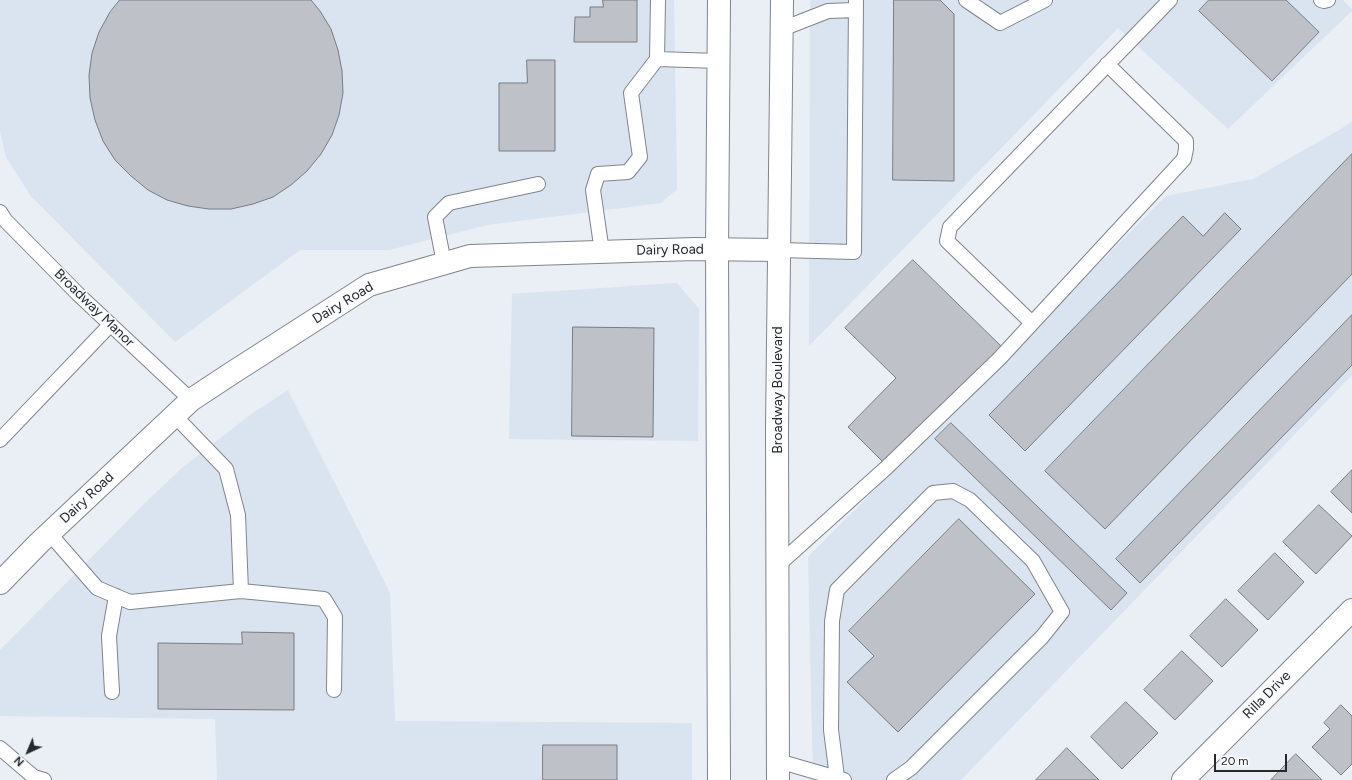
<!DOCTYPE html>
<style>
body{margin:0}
#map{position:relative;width:1352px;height:780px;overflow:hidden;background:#eaeef5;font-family:Figtree,sans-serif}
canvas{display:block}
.north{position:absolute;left:8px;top:732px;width:40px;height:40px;-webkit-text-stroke:3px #fafbfe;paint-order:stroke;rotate:224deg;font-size:11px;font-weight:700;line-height:16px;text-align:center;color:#26282a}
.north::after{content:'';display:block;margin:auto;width:14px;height:18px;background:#26282a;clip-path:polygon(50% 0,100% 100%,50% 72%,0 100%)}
.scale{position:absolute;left:1214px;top:754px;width:73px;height:18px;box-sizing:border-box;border:2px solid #26282a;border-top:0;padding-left:5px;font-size:12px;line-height:14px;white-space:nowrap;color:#26282a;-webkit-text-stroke:3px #fafbfe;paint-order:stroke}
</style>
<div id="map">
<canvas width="1352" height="780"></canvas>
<div class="north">N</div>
<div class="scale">20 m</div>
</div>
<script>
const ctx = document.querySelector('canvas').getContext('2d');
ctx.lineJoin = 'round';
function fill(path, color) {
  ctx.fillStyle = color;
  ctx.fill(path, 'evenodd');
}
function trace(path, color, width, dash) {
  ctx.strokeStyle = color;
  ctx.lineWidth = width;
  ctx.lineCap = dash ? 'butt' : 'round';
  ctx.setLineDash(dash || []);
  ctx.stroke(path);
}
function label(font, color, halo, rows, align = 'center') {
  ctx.font = font + ' Figtree,sans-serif';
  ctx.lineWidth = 3;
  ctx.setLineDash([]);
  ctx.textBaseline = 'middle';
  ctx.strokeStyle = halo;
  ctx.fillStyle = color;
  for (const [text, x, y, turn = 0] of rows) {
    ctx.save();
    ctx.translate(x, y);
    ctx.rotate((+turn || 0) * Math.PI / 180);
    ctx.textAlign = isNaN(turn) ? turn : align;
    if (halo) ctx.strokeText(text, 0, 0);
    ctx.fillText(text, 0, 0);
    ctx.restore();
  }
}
fill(new Path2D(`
 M 0,0 L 674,0 L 677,189 L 661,203 L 487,225 L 389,250 L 300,250 L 175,342 L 30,195 L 6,157 L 0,132 Z
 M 810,0 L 1343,0 L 1352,9 L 1352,11 L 1228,129 L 1118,28 L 809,346 Z
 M 1352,121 L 1352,375 L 961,780 L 813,780 L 808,557 L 1166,196 L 1253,179 L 1341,129 Z
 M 677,283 L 699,309 L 698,441 L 509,439 L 512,294 Z
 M 288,390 L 390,593 L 395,721 L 692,723 L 692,780 L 217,780 L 215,719 L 0,716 L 0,650 L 146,502 L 182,468 L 250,415 Z`), '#dae3f0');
const building = new Path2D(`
 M 120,0 L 311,0 L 320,11 L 331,29 L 338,50 L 342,71 L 343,93 L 339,115 L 332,135 L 321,154 L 307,171 L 291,185 L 273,197 L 253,204 L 231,209 L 209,209 L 188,206 L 167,200 L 148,190 L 131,176 L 115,160 L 103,141 L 95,120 L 90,98 L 89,75 L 92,53 L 99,32 L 110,12 Z
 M 603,0 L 637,0 L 637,42 L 574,42 L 575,17 L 590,17 L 590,7 L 603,7 Z
 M 894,0 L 940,0 L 954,14 L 954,181 L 893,180 Z
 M 1209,0 L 1286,0 L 1319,32 L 1272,81 L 1199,11 Z
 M 527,60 L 555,60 L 555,151 L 499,151 L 499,83 L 527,83 Z
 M 1352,154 L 1352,274 L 1105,529 L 1045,471 Z
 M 1225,213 L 1241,229 L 1025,451 L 989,415 L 1183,216 L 1203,236 Z
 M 913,260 L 1003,348 L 887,466 L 848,427 L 896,378 L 845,328 Z
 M 1352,315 L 1352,365 L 1140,583 L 1116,559 Z
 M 573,327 L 654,328 L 653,437 L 572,436 Z
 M 951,423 L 1127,593 L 1111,610 L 935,439 Z
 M 1352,470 L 1352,513 L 1331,492 Z
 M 1319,505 L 1352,536 L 1316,574 L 1283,542 Z
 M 959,519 L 1035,594 L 898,732 L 847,682 L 874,656 L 849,631 Z
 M 1275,553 L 1304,582 L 1268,620 L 1238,591 Z
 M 1226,599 L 1258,630 L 1222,667 L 1190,636 Z
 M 242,632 L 294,633 L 294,710 L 158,709 L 158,643 L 242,644 Z
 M 1182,651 L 1213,681 L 1175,720 L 1144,690 Z
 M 1126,702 L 1158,733 L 1122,769 L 1091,737 Z
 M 1341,705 L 1352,716 L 1352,764 L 1341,775 L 1312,747 L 1330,729 L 1324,723 Z
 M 543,745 L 617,745 L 617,780 L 543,780 Z
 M 1067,748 L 1099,780 L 1036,780 Z
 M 1296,754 L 1322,780 L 1271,780 Z`);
fill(building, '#bec2c8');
trace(building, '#797d82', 1);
const lane = new Path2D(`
 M 966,0 L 1000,23 L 1045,0
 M 1321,0 L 1324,1 L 1328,0
 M 782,29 L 828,11 L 855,10
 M 657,59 L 658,0
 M 0,212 L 5,220 L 79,295 L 191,400
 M 779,250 L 854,252 L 856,0
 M 602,252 L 593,190 L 598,174 L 628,172 L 640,157 L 631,93 L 657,59 L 718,61
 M 444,263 L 435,217 L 449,203 L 538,184
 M 1032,323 L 947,241 L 950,227 L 1170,0
 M 0,440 L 110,325
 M 49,533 L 97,588 L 130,602 L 241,591 L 238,515 L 226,469 L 175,416
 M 777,566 L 886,468 L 999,359 L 1184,159 L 1186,149 L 1186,141 L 1107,64
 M 241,591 L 324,599 L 335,617 L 334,690
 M 112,692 L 109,636 L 116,596
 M 0,748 L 34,777 L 44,780
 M 778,761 L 844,780
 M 837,777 L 831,730 L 832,621 L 837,590 L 933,493 L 953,491 L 970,500 L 1033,561 L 1062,612 L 1042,637 L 911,768 L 894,780`);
const street = new Path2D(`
 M 1183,780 L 1352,610`);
const secondary = new Path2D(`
 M 0,583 L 39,543 L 191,400 L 232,373 L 369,285 L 470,256 L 694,249 L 779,250`);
const primary = new Path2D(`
 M 719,0 L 717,249 L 719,780
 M 778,780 L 777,429 L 782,0`);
trace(lane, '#81858b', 16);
trace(street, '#81858b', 24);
trace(secondary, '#81858b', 24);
trace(primary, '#81858b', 24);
trace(lane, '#fff', 14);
trace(street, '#fff', 22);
trace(secondary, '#fff', 22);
trace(primary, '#fff', 22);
label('14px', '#26282a', '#fafbfe', [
 ["Dairy Road",670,250,-1],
 ["Dairy Road",343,303,-31],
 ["Broadway Manor",94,308,44],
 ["Broadway Boulevard",778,390,-90],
 ["Dairy Road",87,498,-43],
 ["Rilla Drive",1267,695,-45]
]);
</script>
